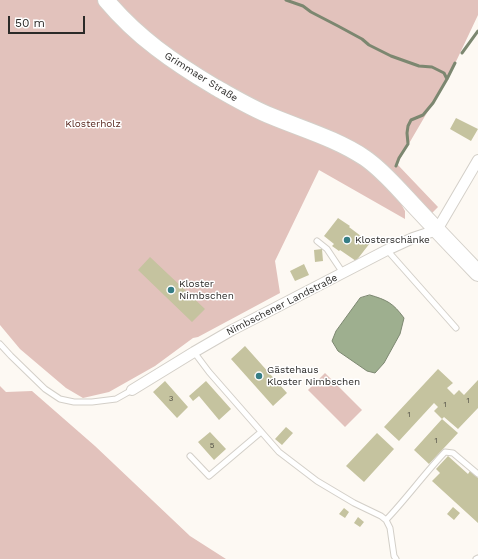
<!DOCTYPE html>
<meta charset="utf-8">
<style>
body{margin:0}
#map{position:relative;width:478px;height:559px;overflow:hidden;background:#fdf9f3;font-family:"Work Sans",sans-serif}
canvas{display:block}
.scale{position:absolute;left:8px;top:16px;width:77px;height:18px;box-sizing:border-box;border:2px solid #2b2a28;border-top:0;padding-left:5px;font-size:12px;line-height:14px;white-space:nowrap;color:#2b2a28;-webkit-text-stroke:3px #fff;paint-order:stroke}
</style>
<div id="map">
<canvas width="478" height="559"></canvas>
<div class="scale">50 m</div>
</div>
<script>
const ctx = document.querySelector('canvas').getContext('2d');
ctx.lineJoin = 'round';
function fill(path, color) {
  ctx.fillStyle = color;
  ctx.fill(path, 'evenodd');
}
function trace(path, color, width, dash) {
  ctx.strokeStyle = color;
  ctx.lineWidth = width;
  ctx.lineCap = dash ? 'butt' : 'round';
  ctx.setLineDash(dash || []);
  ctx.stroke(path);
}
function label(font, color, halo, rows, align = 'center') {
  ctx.font = font + ' "Work Sans",sans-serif';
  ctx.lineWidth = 3;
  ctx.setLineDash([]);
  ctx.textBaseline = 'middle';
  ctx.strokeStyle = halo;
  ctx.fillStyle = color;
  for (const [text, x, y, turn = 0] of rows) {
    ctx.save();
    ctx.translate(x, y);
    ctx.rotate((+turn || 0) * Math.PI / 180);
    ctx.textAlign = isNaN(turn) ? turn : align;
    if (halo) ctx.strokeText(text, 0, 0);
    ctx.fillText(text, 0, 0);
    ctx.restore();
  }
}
fill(new Path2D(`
 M 0,0 L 99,0 L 128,32 L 349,154 L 394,191 L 405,211 L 405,219 L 319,170 L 275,261 L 280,293 L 198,337 L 193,338 L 155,366 L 109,392 L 83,398 L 66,388 L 20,349 L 0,325 Z
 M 113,0 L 478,0 L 478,15 L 452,70 L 397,164 L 438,207 L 432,213 L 414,198 L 389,172 L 240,95 L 164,47 Z
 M 325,373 L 362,410 L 345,427 L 308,390 Z
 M 0,386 L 6,392 L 32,391 L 95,446 L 190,536 L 226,559 L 0,559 Z`), '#e2c2bc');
const water = new Path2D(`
 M 370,295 C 387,300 393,303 404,318 L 400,334 L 384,363 L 375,373 L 367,371 L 338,351 L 332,341 L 336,331 L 360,298 Z`);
fill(water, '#9eaf8f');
trace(water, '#7c8770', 1);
trace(new Path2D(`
 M 286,0 L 303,6 L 311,12 L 338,26 L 362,39 L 369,45 L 391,56 L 419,66 L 432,67 L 444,73 L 447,79
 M 462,53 L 478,31
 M 396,166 L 399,158 L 408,144 L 407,133 L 408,126 L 411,120 L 423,115 L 433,103 L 447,79 L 455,63`), '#7c8770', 3);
fill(new Path2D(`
 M 456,118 L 478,129 L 471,141 L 450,129 Z
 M 338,218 L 350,226 L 349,227 L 370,243 L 356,261 L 340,250 L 339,251 L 332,246 L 334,244 L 324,236 Z
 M 322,249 L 323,261 L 315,262 L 314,250 Z
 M 150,257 L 205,309 L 192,322 L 138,270 Z
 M 304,264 L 309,275 L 295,281 L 290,271 Z
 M 245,346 L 287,393 L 273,406 L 231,359 Z
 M 438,369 L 453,383 L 447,388 L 454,395 L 459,390 L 464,395 L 478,380 L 478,408 L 458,429 L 444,417 L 442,419 L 434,411 L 438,407 L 434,403 L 399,441 L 384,427 Z
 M 165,381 L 188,407 L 177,418 L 153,392 Z
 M 206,381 L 231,409 L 219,420 L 199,396 L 193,401 L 189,396 Z
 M 442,419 L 458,433 L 429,464 L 414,450 Z
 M 286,427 L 293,433 L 282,445 L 275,439 Z
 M 210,432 L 226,449 L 214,460 L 198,442 Z
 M 377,433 L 394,449 L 364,482 L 346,466 Z
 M 448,456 L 468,474 L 470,471 L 478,478 L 478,523 L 432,481 L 440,473 L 436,469 Z
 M 453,507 L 460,513 L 454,520 L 447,514 Z
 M 344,508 L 349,512 L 345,518 L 339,514 Z
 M 358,517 L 364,522 L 360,527 L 354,523 Z`), '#c5c39f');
const service = new Path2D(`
 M 317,241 L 327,249 L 343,273
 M 387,250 L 456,328
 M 0,344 L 11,356 L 45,389 L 60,399 L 74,402 L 92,402 L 116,399 L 132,390
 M 194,352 L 209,372 L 279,452 L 317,481 L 354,503 L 381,516 L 386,520 C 407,498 424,474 445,452 L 453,453 L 478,474
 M 190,456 L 209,476 L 261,432
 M 386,520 L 390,528 L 394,556 L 396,559
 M 476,559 L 478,558`);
const minor = new Path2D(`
 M 132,390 L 194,352 L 232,330 L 275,308 L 387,250 L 413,238 L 437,230 L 478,160`);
const primary = new Path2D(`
 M 106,0 C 137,37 173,62 215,87 C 233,97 251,108 271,116 C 302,129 337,139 365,158 C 381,169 394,184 407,198 C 430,223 454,248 478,273`);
trace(service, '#d3cfc8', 7);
trace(minor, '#d3cfc8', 12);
trace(primary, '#d3cfc8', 18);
trace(service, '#fff', 5);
trace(minor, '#fff', 10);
trace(primary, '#fff', 16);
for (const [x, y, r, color] of [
 [347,240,4,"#367e85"],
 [171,290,4,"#367e85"],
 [259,376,4,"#367e85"]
]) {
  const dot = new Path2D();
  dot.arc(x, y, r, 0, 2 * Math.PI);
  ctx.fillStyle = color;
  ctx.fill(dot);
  trace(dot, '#fff', 1.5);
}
label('8px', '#525046', null, [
 ["3",171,399],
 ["1",468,401],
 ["1",445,405],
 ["1",409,415],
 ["1",436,441],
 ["5",212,446]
]);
label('10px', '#2b2a28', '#fff', [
 ["Grimmaer Straße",201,77,32],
 ["Nimbschener Landstraße",282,305,-27]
]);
label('10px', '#511e15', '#fff', [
 ["Klosterholz",93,124]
]);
label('10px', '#2b2a28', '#fff', [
 ["Klosterschänke",355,240],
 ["Kloster",179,284],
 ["Nimbschen",179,296],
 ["Gästehaus",267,370],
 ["Kloster Nimbschen",267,382]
], 'left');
</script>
